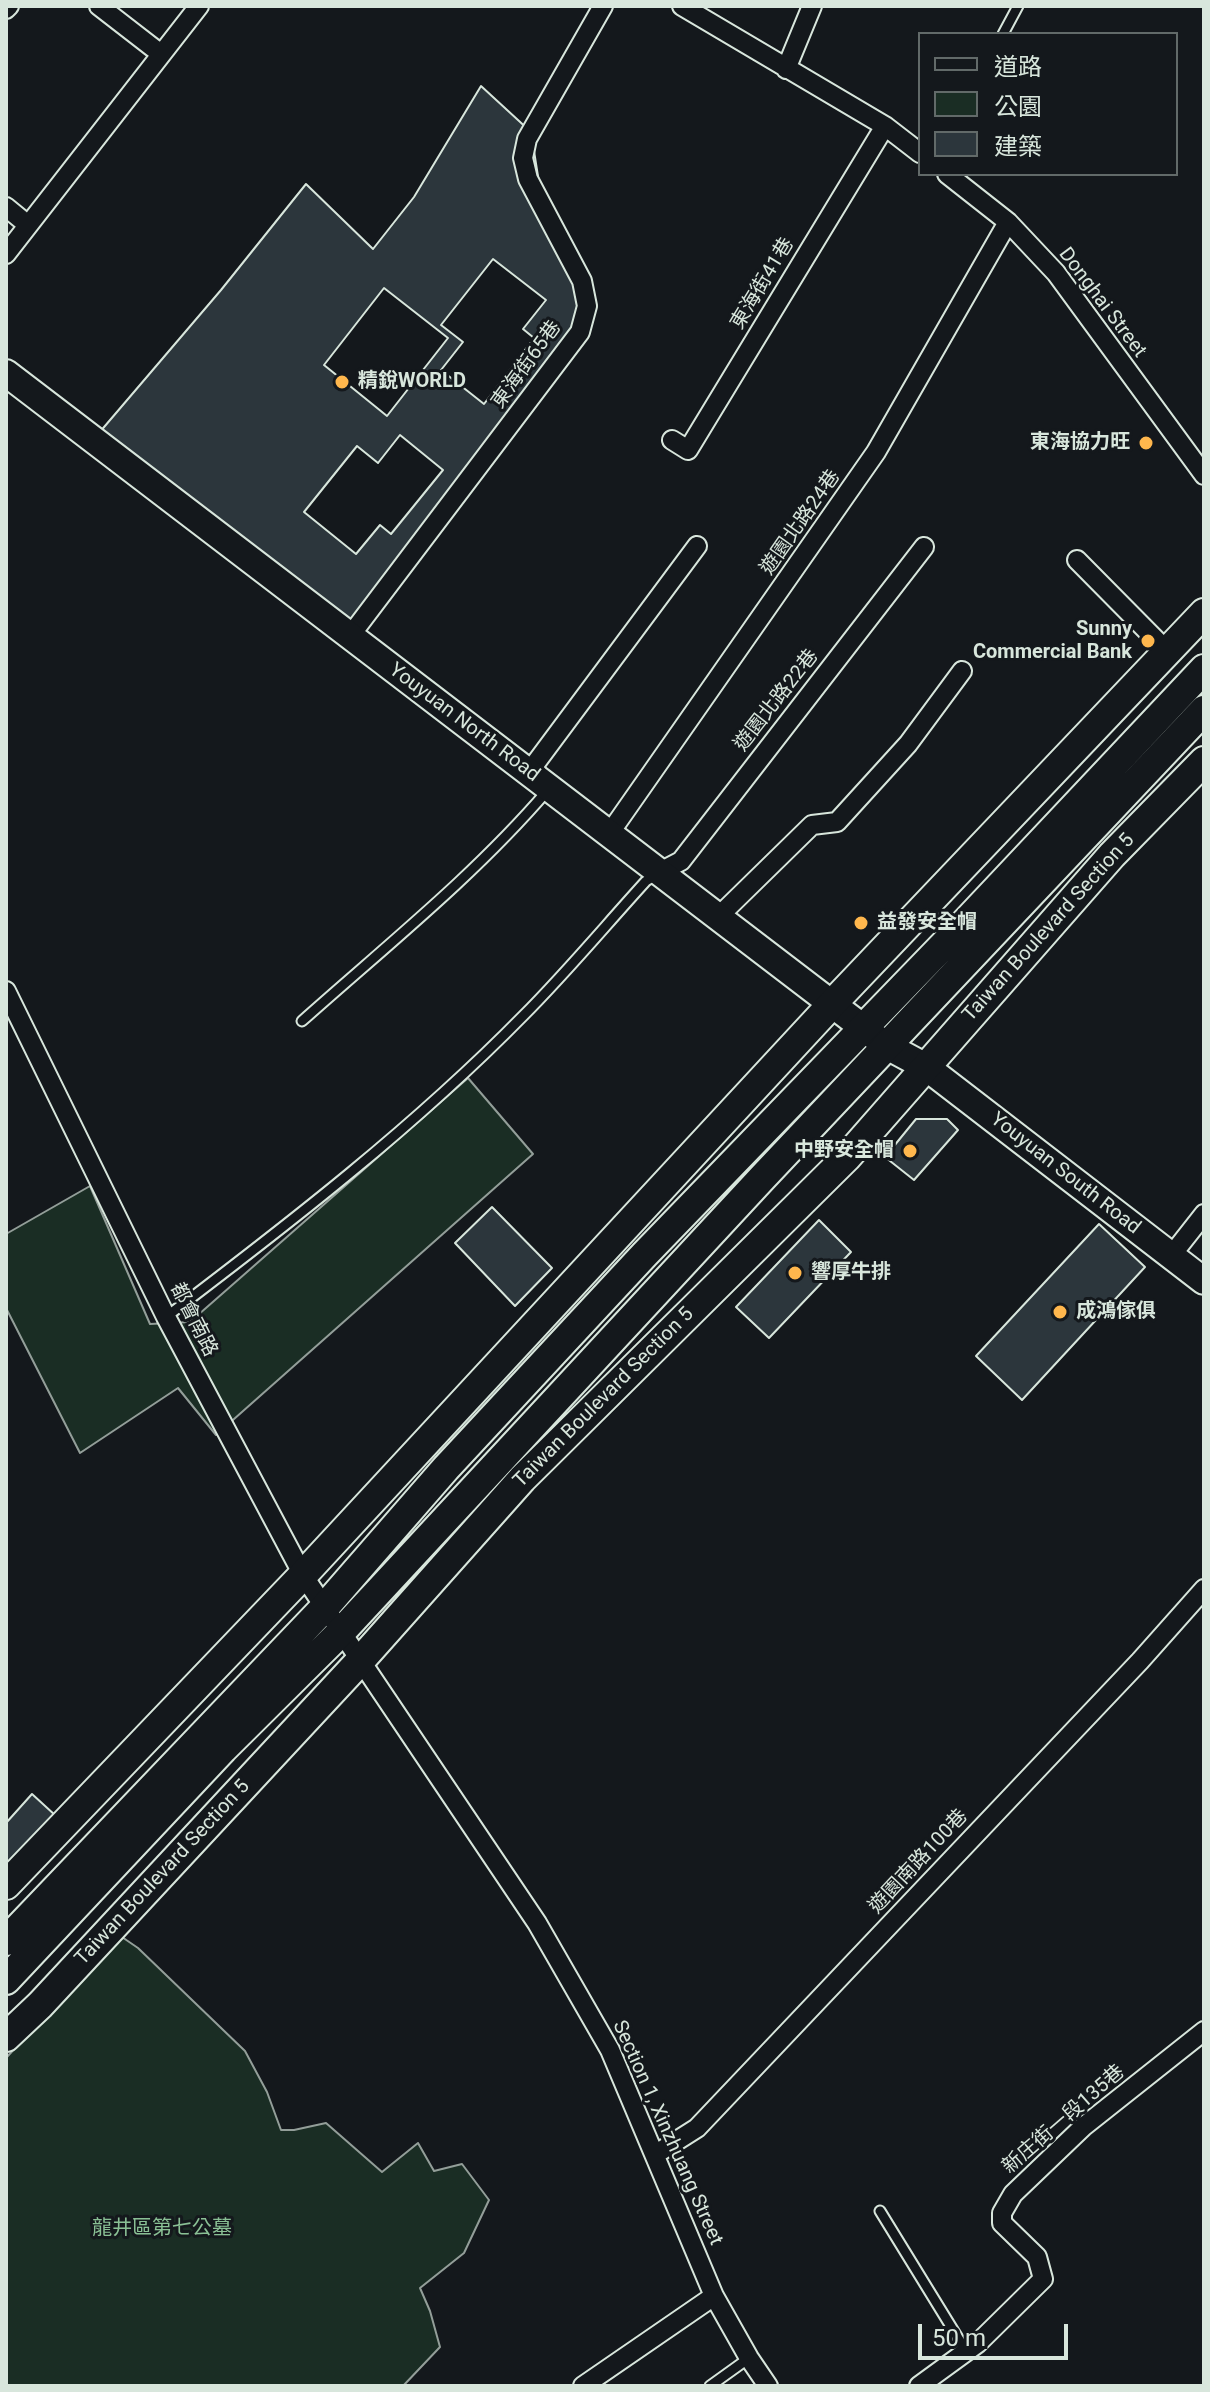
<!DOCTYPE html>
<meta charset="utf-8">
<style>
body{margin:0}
#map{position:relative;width:1210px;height:2392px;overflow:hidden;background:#14181c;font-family:Roboto,"Noto Sans TC",sans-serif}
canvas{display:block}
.frame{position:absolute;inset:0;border:8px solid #d8e6dc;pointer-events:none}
.legend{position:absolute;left:918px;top:32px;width:260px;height:144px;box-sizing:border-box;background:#14181c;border:2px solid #626a69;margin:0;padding:10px 14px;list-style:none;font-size:24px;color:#d8e6dc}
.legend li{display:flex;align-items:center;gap:16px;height:40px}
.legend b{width:40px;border:2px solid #626a69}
.scale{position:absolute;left:918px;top:2324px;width:150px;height:36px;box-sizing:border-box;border:4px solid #d8e6dc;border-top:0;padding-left:10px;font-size:24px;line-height:28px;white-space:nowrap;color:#d8e6dc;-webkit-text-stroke:6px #14181c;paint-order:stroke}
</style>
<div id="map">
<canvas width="1210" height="2392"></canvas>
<div class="frame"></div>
<ul class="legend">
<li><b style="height:10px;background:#14181c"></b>道路</li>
<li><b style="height:22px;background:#1a2d24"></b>公園</li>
<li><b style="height:22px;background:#2c363c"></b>建築</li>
</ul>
<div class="scale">50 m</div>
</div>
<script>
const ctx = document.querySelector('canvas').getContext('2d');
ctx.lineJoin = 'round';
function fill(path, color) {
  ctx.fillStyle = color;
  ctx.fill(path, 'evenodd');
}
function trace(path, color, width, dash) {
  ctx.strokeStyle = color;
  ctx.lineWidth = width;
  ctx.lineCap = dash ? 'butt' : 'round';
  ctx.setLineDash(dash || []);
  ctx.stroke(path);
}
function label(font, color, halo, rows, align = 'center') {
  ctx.font = font + ' Roboto,"Noto Sans TC",sans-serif';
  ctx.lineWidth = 6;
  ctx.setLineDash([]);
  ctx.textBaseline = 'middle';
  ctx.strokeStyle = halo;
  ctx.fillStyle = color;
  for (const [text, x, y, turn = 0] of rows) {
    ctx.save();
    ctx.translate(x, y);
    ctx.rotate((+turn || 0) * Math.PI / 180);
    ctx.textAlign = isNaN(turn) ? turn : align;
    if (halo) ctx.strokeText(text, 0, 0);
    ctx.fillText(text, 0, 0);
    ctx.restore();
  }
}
const green = new Path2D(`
 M 468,1078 L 533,1154 L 216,1435 L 178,1388 L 80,1453 L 6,1308 L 6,1234 L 90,1186 L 150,1324 L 190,1322 Z
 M 119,1935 L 138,1948 L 245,2051 L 267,2092 L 281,2130 L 294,2130 L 326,2123 L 382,2172 L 418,2143 L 434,2171 L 462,2164 L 489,2200 L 464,2253 L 420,2288 L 430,2311 L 440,2347 L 403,2386 L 6,2386 L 6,2058 Z`);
fill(green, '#1a2d24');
trace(green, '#939e99', 2);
const building = new Path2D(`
 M 481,86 L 531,132 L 543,208 L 587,306 L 573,342 L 350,636 L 93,440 L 221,290 L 306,184 L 373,249 L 414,197 Z
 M 493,259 L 546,300 L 523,329 L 534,338 L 484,404 L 441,370 L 463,342 L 441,325 Z
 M 384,288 L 448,338 L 387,416 L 324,365 Z
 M 400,435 L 443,470 L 391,534 L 380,525 L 356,554 L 304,512 L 357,446 L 378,463 Z
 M 916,1119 L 947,1119 L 958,1130 L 914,1180 L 885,1157 Z
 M 492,1207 L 552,1268 L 515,1306 L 455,1243 Z
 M 819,1220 L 851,1252 L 769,1338 L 736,1307 Z
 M 1099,1224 L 1145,1267 L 1022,1400 L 976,1356 Z
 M 32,1794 L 56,1816 L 6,1873 L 6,1823 Z`);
fill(building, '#2c363c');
trace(building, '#d8e6dc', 2);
const lane = new Path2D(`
 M 1003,34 L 1018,6
 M 302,1021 C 386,946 474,876 547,791
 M 166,1317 C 290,1223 414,1127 523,1016 C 566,973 605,926 646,881 L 656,875
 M 880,2211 L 966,2351
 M 710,2386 L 749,2358`);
const street = new Path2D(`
 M 99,6 L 161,54
 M 682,6 L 885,126 L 920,153
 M 6,9 L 9,6
 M 786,69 L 812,6
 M 947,174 L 1008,222 L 1056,273 L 1204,475
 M 6,207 L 28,225
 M 6,254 L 199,6
 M 672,440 L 688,450 L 885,126
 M 1077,560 L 1168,652
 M 350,636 L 580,332 L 587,306 L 582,281 L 528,179 L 523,158 L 527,139 L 603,6
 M 529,772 L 697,546
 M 609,834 L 876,452 L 1008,222
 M 658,873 L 681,861 L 924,547
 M 718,917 L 812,825 L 837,822 L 908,744 L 962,671
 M 6,991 L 166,1317 L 303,1575 L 537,1923 L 610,2050 L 714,2296 L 749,2358 L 768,2386
 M 1171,1256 L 1204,1214
 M 656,2154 L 697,2128 L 1140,1661 L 1204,1589
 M 583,2386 L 714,2296
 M 919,2386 L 978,2343 L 1043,2279 L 1037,2257 L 1002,2223 L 1002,2213 L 1013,2194 L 1083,2127 L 1204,2031`);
const secondary = new Path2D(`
 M 6,373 L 887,1046 L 926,1067 L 1204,1281`);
const primary = new Path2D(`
 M 6,1885 L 303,1575 L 832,1004 L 1204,613
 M 6,1941 L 325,1607 L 446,1468 L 644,1255 L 963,925 L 1204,669
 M 6,1980 L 223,1749 L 341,1632 L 762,1178 L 1204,710
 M 6,2037 L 40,2005 L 360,1661 L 522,1479 L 847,1157 L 1112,855 L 1204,761`);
trace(lane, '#d8e6dc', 13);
trace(street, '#d8e6dc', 22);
trace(secondary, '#d8e6dc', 30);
trace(primary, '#d8e6dc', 32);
trace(lane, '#14181c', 9);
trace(street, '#14181c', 18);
trace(secondary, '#14181c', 26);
trace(primary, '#14181c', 28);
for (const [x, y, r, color] of [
 [342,382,8,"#ffb74d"],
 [1146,443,8,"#ffb74d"],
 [1148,641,8,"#ffb74d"],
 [861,923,8,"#ffb74d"],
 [910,1151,8,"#ffb74d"],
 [795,1273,8,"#ffb74d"],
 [1060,1312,8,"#ffb74d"]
]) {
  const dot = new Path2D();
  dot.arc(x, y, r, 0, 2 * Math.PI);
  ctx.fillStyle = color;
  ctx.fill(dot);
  trace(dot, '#14181c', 3);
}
label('20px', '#d8e6dc', '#14181c', [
 ["東海街41巷",763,284,-59],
 ["Donghai Street",1102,303,53],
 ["東海街65巷",527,365,-54],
 ["遊園北路24巷",801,523,-55],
 ["遊園北路22巷",777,701,-52],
 ["Youyuan North Road",464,723,37],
 ["Taiwan Boulevard Section 5",1049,928,-48],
 ["Youyuan South Road",1065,1174,38],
 ["都會南路",193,1320,63],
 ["Taiwan Boulevard Section 5",604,1398,-45],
 ["遊園南路100巷",919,1862,-47],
 ["Taiwan Boulevard Section 5",163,1873,-47],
 ["新庄街一段135巷",1064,2120,-41],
 ["Section 1, Xinzhuang Street",667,2133,66]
]);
label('bold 20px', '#d8e6dc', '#14181c', [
 ["精銳WORLD",358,382],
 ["東海協力旺",1130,443,"right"],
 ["Sunny",1132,630,"right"],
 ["Commercial Bank",1132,653,"right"],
 ["益發安全帽",877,923],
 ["中野安全帽",894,1151,"right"],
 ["響厚牛排",811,1273],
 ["成鴻傢俱",1076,1312]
], 'left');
label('20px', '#8ac095', '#14181c', [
 ["龍井區第七公墓",162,2229]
]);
</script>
